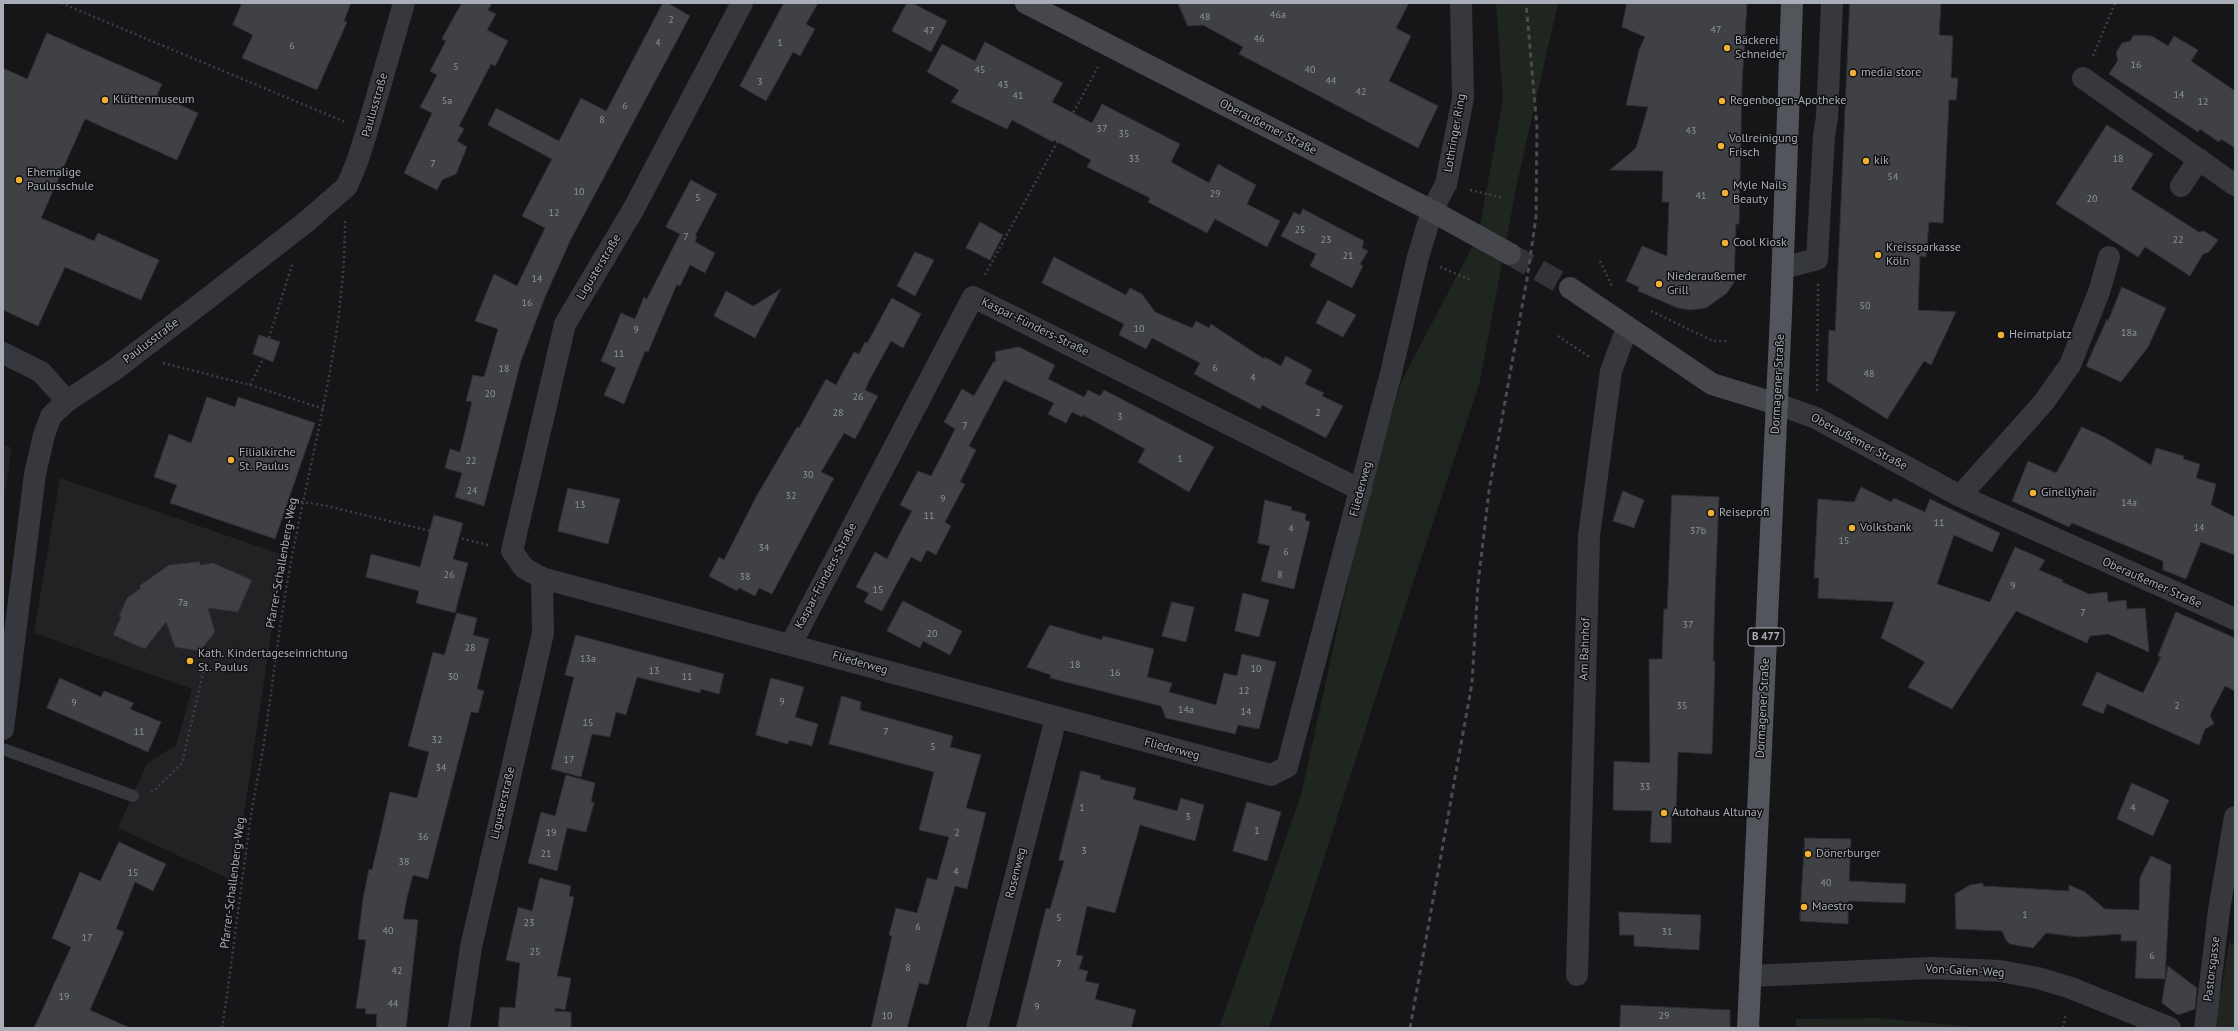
<!DOCTYPE html>
<meta charset="utf-8">
<style>
body{margin:0}
#map{position:relative;width:2238px;height:1031px;overflow:hidden;background:#161618;font-family:"PT Sans",sans-serif}
canvas{display:block}
.frame{position:absolute;inset:0;border:4px solid #a8adb8;pointer-events:none}
</style>
<div id="map">
<canvas width="2238" height="1031"></canvas>
<div class="frame"></div>
</div>
<script>
const ctx = document.querySelector('canvas').getContext('2d');
ctx.lineJoin = 'round';
function fill(path, color) {
  ctx.fillStyle = color;
  ctx.fill(path, 'evenodd');
}
function trace(path, color, width, dash) {
  ctx.strokeStyle = color;
  ctx.lineWidth = width;
  ctx.lineCap = dash ? 'butt' : 'round';
  ctx.setLineDash(dash || []);
  ctx.stroke(path);
}
function label(font, color, halo, rows, align = 'center') {
  ctx.font = font + ' "PT Sans",sans-serif';
  ctx.lineWidth = 3;
  ctx.setLineDash([]);
  ctx.textBaseline = 'middle';
  ctx.strokeStyle = halo;
  ctx.fillStyle = color;
  for (const [text, x, y, turn = 0] of rows) {
    ctx.save();
    ctx.translate(x, y);
    ctx.rotate((+turn || 0) * Math.PI / 180);
    ctx.textAlign = isNaN(turn) ? turn : align;
    if (halo) ctx.strokeText(text, 0, 0);
    ctx.fillText(text, 0, 0);
    ctx.restore();
  }
}
fill(new Path2D(`
 M 3,444 L 12,448 L 3,503 Z
 M 60,478 L 283,555 L 234,881 L 118,828 L 147,763 L 176,745 L 192,689 L 34,633 Z`), '#222225');
fill(new Path2D(`
 M 1496,3 L 1558,3 L 1516,188 L 1480,381 L 1412,585 L 1269,1028 L 1219,1028 L 1301,795 L 1365,504 L 1402,380 L 1478,236 L 1503,100 Z
 M 2229,943 L 2235,944 L 2235,1028 L 2215,1028 Z
 M 1877,1018 L 1984,1028 L 1796,1028 L 1796,1019 Z`), '#1e261f');
const building = new Path2D(`
 M 242,3 L 351,3 L 344,21 L 347,22 L 317,90 L 242,58 L 253,35 L 233,25 Z
 M 462,3 L 492,3 L 488,10 L 496,14 L 487,30 L 508,41 L 495,66 L 491,64 L 459,126 L 464,129 L 457,141 L 467,147 L 456,174 L 442,180 L 437,190 L 404,173 L 432,113 L 420,107 L 437,75 L 430,71 L 446,41 L 442,39 Z
 M 663,3 L 668,3 L 690,16 L 570,241 L 545,297 L 521,361 L 484,506 L 455,497 L 462,473 L 445,468 L 450,449 L 460,452 L 472,402 L 466,401 L 473,375 L 484,377 L 498,329 L 475,321 L 494,274 L 517,286 L 545,228 L 522,216 L 552,159 L 488,125 L 496,108 L 559,141 L 581,98 L 606,111 Z
 M 784,3 L 818,3 L 806,24 L 815,29 L 800,56 L 793,52 L 766,101 L 740,86 Z
 M 907,3 L 912,3 L 947,21 L 931,52 L 892,31 Z
 M 1178,3 L 1409,3 L 1396,28 L 1411,36 L 1389,81 L 1438,106 L 1418,148 L 1239,54 L 1243,47 L 1203,25 L 1188,26 Z
 M 1627,3 L 1747,3 L 1742,84 L 1739,224 L 1736,224 L 1734,282 L 1727,293 L 1706,308 L 1690,310 L 1678,308 L 1638,291 L 1639,287 L 1626,281 L 1642,246 L 1667,256 L 1669,202 L 1662,202 L 1663,171 L 1610,170 L 1636,148 L 1648,107 L 1626,105 L 1639,50 L 1645,37 L 1622,27 Z
 M 1850,3 L 1941,3 L 1939,35 L 1953,36 L 1951,78 L 1958,78 L 1956,100 L 1949,100 L 1943,223 L 1929,222 L 1926,257 L 1920,256 L 1918,310 L 1956,312 L 1931,365 L 1924,361 L 1887,419 L 1827,381 L 1829,330 L 1835,331 Z
 M 47,33 L 162,84 L 157,95 L 198,113 L 177,160 L 85,119 L 41,218 L 94,241 L 98,233 L 159,260 L 141,300 L 65,267 L 38,326 L 3,310 L 3,68 L 27,79 Z
 M 2134,35 L 2152,36 L 2168,46 L 2174,36 L 2198,50 L 2191,61 L 2235,91 L 2235,148 L 2221,139 L 2219,142 L 2200,129 L 2198,132 L 2109,74 L 2118,60 L 2116,53 L 2122,43 L 2130,41 Z
 M 985,42 L 1063,83 L 1052,102 L 1092,123 L 1102,104 L 1180,144 L 1171,162 L 1209,183 L 1218,164 L 1256,185 L 1247,204 L 1280,221 L 1267,247 L 1215,219 L 1207,233 L 1148,202 L 1150,198 L 1087,167 L 1091,160 L 1054,140 L 1053,142 L 1012,120 L 1007,129 L 951,102 L 959,90 L 927,72 L 942,44 L 975,61 Z
 M 2107,125 L 2153,154 L 2131,189 L 2199,232 L 2204,231 L 2218,240 L 2209,252 L 2203,254 L 2190,276 L 2145,247 L 2138,257 L 2056,204 Z
 M 691,180 L 717,194 L 695,236 L 697,236 L 695,242 L 715,253 L 705,273 L 690,265 L 680,286 L 677,284 L 648,352 L 645,351 L 624,404 L 604,395 L 616,368 L 601,361 L 621,313 L 635,319 L 644,297 L 647,299 L 680,234 L 666,227 Z
 M 1303,209 L 1364,241 L 1362,248 L 1368,251 L 1360,264 L 1363,266 L 1352,288 L 1310,266 L 1316,254 L 1281,236 L 1294,212 L 1300,215 Z
 M 980,222 L 1003,235 L 990,260 L 966,248 Z
 M 915,252 L 934,260 L 915,296 L 897,286 Z
 M 1054,257 L 1126,295 L 1130,288 L 1142,294 L 1155,312 L 1192,328 L 1196,321 L 1209,328 L 1211,324 L 1264,359 L 1265,357 L 1281,366 L 1286,356 L 1312,370 L 1305,384 L 1324,393 L 1322,396 L 1343,406 L 1326,438 L 1262,405 L 1260,409 L 1194,374 L 1200,363 L 1152,338 L 1146,349 L 1119,335 L 1124,324 L 1042,283 Z
 M 2122,287 L 2166,308 L 2148,347 L 2121,382 L 2086,366 L 2107,319 L 2108,321 Z
 M 781,289 L 755,338 L 714,316 L 726,291 L 753,306 Z
 M 892,298 L 921,314 L 903,348 L 891,341 L 869,381 L 865,390 L 878,396 L 855,439 L 844,433 L 821,472 L 834,478 L 772,594 L 759,588 L 755,596 L 739,588 L 737,591 L 709,576 L 719,557 L 724,560 L 756,497 L 797,427 L 799,428 L 826,379 L 836,385 L 854,352 L 859,354 L 865,342 L 867,343 Z
 M 1328,300 L 1356,315 L 1343,337 L 1316,323 Z
 M 259,335 L 280,342 L 273,362 L 253,354 Z
 M 1019,347 L 1055,365 L 1048,379 L 1084,397 L 1088,390 L 1100,396 L 1104,390 L 1214,447 L 1189,492 L 1138,462 L 1145,449 L 1083,415 L 1082,417 L 1072,412 L 1066,423 L 1048,414 L 1054,403 L 1004,380 L 969,446 L 976,450 L 960,482 L 965,484 L 945,522 L 951,526 L 936,555 L 927,550 L 921,562 L 911,557 L 882,611 L 864,602 L 869,593 L 856,587 L 875,552 L 887,559 L 899,535 L 912,511 L 900,505 L 918,471 L 931,476 L 943,453 L 955,429 L 944,422 L 962,389 L 974,396 L 994,361 L 996,362 L 995,352 Z
 M 207,397 L 235,407 L 238,397 L 315,423 L 275,539 L 170,503 L 177,485 L 154,477 L 169,434 L 191,443 Z
 M 2082,427 L 2104,437 L 2151,465 L 2156,448 L 2184,456 L 2183,459 L 2200,464 L 2196,478 L 2216,484 L 2211,505 L 2235,517 L 2235,555 L 2201,542 L 2186,579 L 2163,570 L 2163,561 L 2072,523 L 2069,527 L 2012,501 L 2028,461 L 2056,473 Z
 M 1861,487 L 1891,502 L 1894,498 L 1925,512 L 1930,499 L 2000,533 L 1992,552 L 1954,535 L 1937,584 L 1990,602 L 2015,547 L 2045,560 L 2039,570 L 2063,580 L 2062,582 L 2089,594 L 2107,592 L 2108,602 L 2126,600 L 2127,609 L 2145,608 L 2149,652 L 2108,634 L 2090,636 L 2087,643 L 2016,611 L 1952,709 L 1908,687 L 1925,662 L 1881,638 L 1894,602 L 1818,598 L 1819,578 L 1814,578 L 1818,499 L 1854,502 Z
 M 568,488 L 620,499 L 608,544 L 558,531 Z
 M 1623,491 L 1644,500 L 1634,528 L 1613,521 Z
 M 1672,495 L 1719,497 L 1715,595 L 1713,661 L 1715,661 L 1712,754 L 1678,752 L 1676,812 L 1672,812 L 1671,843 L 1650,842 L 1652,811 L 1613,810 L 1614,761 L 1650,763 L 1649,659 L 1662,659 L 1664,609 L 1667,609 Z
 M 1265,500 L 1292,507 L 1291,510 L 1306,514 L 1305,520 L 1310,522 L 1294,589 L 1261,581 L 1270,546 L 1258,543 Z
 M 434,515 L 463,523 L 453,559 L 468,563 L 455,613 L 416,603 L 419,591 L 366,577 L 371,554 L 420,567 Z
 M 200,562 L 200,565 L 213,563 L 252,580 L 238,612 L 208,608 L 215,632 L 200,651 L 175,647 L 166,622 L 145,649 L 113,635 L 121,617 L 119,616 L 127,598 L 141,588 L 139,586 L 169,565 Z
 M 1243,593 L 1269,600 L 1259,637 L 1235,631 Z
 M 903,601 L 962,631 L 950,655 L 923,641 L 920,648 L 887,631 Z
 M 1172,602 L 1194,607 L 1186,642 L 1162,636 Z
 M 2176,612 L 2235,638 L 2235,691 L 2225,686 L 2210,715 L 2214,724 L 2205,729 L 2199,745 L 2107,704 L 2103,714 L 2082,705 L 2097,672 L 2143,693 L 2161,657 L 2158,656 Z
 M 457,613 L 477,618 L 473,635 L 489,639 L 477,689 L 484,691 L 478,713 L 471,712 L 428,879 L 413,875 L 407,897 L 403,919 L 418,920 L 406,1028 L 376,1028 L 377,1014 L 365,1014 L 366,1009 L 356,1008 L 366,940 L 358,939 L 363,899 L 369,869 L 372,870 L 390,792 L 417,798 L 429,752 L 408,746 L 433,652 L 444,655 Z
 M 1050,625 L 1102,640 L 1103,636 L 1154,649 L 1147,677 L 1172,683 L 1169,692 L 1216,705 L 1224,673 L 1237,676 L 1242,654 L 1276,662 L 1259,729 L 1238,725 L 1235,734 L 1166,718 L 1161,706 L 1050,678 L 1051,675 L 1027,667 Z
 M 576,635 L 724,674 L 719,694 L 701,689 L 700,693 L 637,677 L 626,715 L 616,712 L 610,737 L 592,734 L 581,777 L 551,769 L 574,677 L 565,675 Z
 M 60,678 L 101,697 L 104,691 L 134,703 L 130,709 L 161,722 L 148,752 L 47,708 Z
 M 771,678 L 804,687 L 795,717 L 818,724 L 812,746 L 789,740 L 788,744 L 756,735 Z
 M 842,696 L 861,702 L 860,710 L 953,736 L 950,747 L 981,755 L 966,808 L 986,813 L 967,889 L 955,886 L 928,985 L 919,983 L 907,1028 L 871,1028 L 892,936 L 889,935 L 896,908 L 917,913 L 927,878 L 937,880 L 949,837 L 919,830 L 934,772 L 829,744 Z
 M 1081,771 L 1101,776 L 1100,779 L 1136,788 L 1133,799 L 1177,811 L 1181,798 L 1204,805 L 1195,841 L 1140,825 L 1115,913 L 1087,906 L 1076,955 L 1083,956 L 1079,969 L 1088,971 L 1085,981 L 1099,984 L 1095,999 L 1136,1010 L 1131,1028 L 1016,1028 L 1046,908 L 1050,909 L 1064,861 L 1059,860 Z
 M 566,775 L 595,783 L 591,802 L 594,803 L 586,832 L 567,828 L 557,871 L 528,863 L 541,812 L 555,816 Z
 M 2132,783 L 2169,800 L 2153,836 L 2117,819 Z
 M 1247,802 L 1281,812 L 1267,861 L 1233,851 Z
 M 1805,838 L 1851,839 L 1849,881 L 1906,884 L 1905,903 L 1848,901 L 1848,924 L 1800,921 Z
 M 119,842 L 166,864 L 153,891 L 135,882 L 116,929 L 124,932 L 90,1010 L 130,1028 L 34,1028 L 71,947 L 52,938 L 80,872 L 100,881 Z
 M 2151,856 L 2171,865 L 2165,979 L 2135,978 L 2137,941 L 2121,941 L 2121,934 L 2078,937 L 2046,933 L 2033,948 L 2010,944 L 2006,940 L 2002,931 L 1956,929 L 1955,894 L 1970,885 L 1983,883 L 1983,886 L 2069,891 L 2069,885 L 2085,892 L 2105,909 L 2139,910 L 2140,878 Z
 M 540,878 L 571,886 L 569,896 L 574,897 L 557,976 L 571,978 L 565,1010 L 555,1008 L 555,1011 L 571,1012 L 571,1028 L 498,1028 L 500,1007 L 515,1008 L 520,963 L 506,960 L 518,907 L 532,911 Z
 M 1619,912 L 1701,915 L 1699,950 L 1634,946 L 1634,935 L 1620,935 Z
 M 2168,966 L 2197,988 L 2195,1009 L 2178,1015 L 2162,1003 Z
 M 1621,1005 L 1730,1010 L 1730,1028 L 1620,1028 Z`);
fill(building, '#404145');
trace(building, '#303034', 1);
trace(new Path2D(`
 M 1510,254 L 1570,288`), '#333438', 22, [22, 11]);
trace(new Path2D(`
 M 61,3 L 345,122
 M 2093,56 L 2115,3
 M 1470,190 L 1504,198
 M 2119,235 L 2137,207
 M 1600,261 L 1612,286
 M 1440,267 L 1471,280
 M 985,275 L 1098,67
 M 1651,311 L 1713,341 L 1727,341
 M 1558,336 L 1591,358
 M 269,338 L 292,265
 M 163,363 L 250,385 L 324,409
 M 250,385 L 263,359
 M 1817,391 L 1818,284
 M 301,502 L 323,505 L 488,545
 M 151,792 L 154,791 L 182,763 L 207,656
 M 222,1028 C 232,964 239,900 248,837 C 252,803 260,769 265,736 C 273,681 279,627 289,573 C 310,455 345,342 345,221
 M 2063,1028 L 2066,1013`), '#3d3f44', 2.5, [2, 3]);
trace(new Path2D(`
 M 3,749 L 133,796`), '#37383d', 12);
trace(new Path2D(`
 M 742,3 L 633,210 L 565,324 L 512,551 L 524,568 L 542,578 L 1271,775 L 1287,767 L 1391,373 L 1418,257 L 1432,211 L 1446,184 L 1463,98 L 1461,3
 M 2083,78 L 2235,185
 M 2181,186 L 2199,159
 M 1783,268 L 1817,259 L 1824,136 L 1827,117 L 1832,3
 M 3,353 L 41,372 L 67,401
 M 1777,404 L 1816,418 L 1960,496 L 2235,619
 M 1960,496 L 2044,402 L 2070,365 L 2099,292 L 2109,257
 M 791,644 L 973,297 L 1361,490
 M 3,729 L 35,474 L 44,435 L 51,416 L 67,401 L 114,370 L 207,299 L 306,222 L 347,186 L 357,162 L 367,131 L 404,3
 M 1577,975 L 1589,536 L 1611,371 L 1627,328
 M 1750,976 L 1931,968 L 2000,971 L 2038,978 L 2071,988 L 2170,1028
 M 459,1028 L 471,947 L 543,633 L 542,578
 M 977,1028 L 1056,718
 M 2205,1028 L 2219,910 L 2235,817`), '#37383d', 22);
trace(new Path2D(`
 M 1026,3 L 1432,211 L 1510,254
 M 1570,288 L 1712,384 L 1777,404`), '#45474d', 22);
trace(new Path2D(`
 M 1748,1028 L 1781,314 L 1792,3`), '#53555c', 22);
trace(new Path2D(`
 M 1410,1028 L 1472,683 L 1478,584 L 1489,491 L 1527,279 L 1536,217 L 1537,127 L 1526,3`), '#4a4c52', 3, [5, 4]);
for (const [x, y, r, color] of [
 [1727,48,4,"#f2b134"],
 [1853,73,4,"#f2b134"],
 [105,100,4,"#f2b134"],
 [1722,101,4,"#f2b134"],
 [1721,146,4,"#f2b134"],
 [1866,161,4,"#f2b134"],
 [19,180,4,"#f2b134"],
 [1725,193,4,"#f2b134"],
 [1725,243,4,"#f2b134"],
 [1878,255,4,"#f2b134"],
 [1659,284,4,"#f2b134"],
 [2001,335,4,"#f2b134"],
 [231,460,4,"#f2b134"],
 [2033,493,4,"#f2b134"],
 [1711,513,4,"#f2b134"],
 [1852,528,4,"#f2b134"],
 [190,661,4,"#f2b134"],
 [1664,813,4,"#f2b134"],
 [1808,854,4,"#f2b134"],
 [1804,907,4,"#f2b134"]
]) {
  const dot = new Path2D();
  dot.arc(x, y, r, 0, 2 * Math.PI);
  ctx.fillStyle = color;
  ctx.fill(dot);
  trace(dot, '#111113', 1.5);
}
label('10px', '#8e929b', null, [
 ["46a",1278,15],
 ["48",1205,17],
 ["2",671,20],
 ["47",1716,30],
 ["47",929,31],
 ["46",1259,39],
 ["4",658,43],
 ["1",780,43],
 ["6",292,46],
 ["16",2136,65],
 ["5",456,67],
 ["45",980,70],
 ["40",1310,70],
 ["44",1331,81],
 ["3",760,82],
 ["43",1003,85],
 ["42",1361,92],
 ["14",2179,95],
 ["41",1018,96],
 ["5a",447,101],
 ["12",2203,102],
 ["6",625,106],
 ["8",602,120],
 ["37",1102,129],
 ["43",1691,131],
 ["35",1124,134],
 ["33",1134,159],
 ["18",2118,159],
 ["7",433,164],
 ["54",1893,177],
 ["10",579,192],
 ["29",1215,194],
 ["41",1701,196],
 ["5",698,198],
 ["20",2092,199],
 ["12",554,213],
 ["25",1300,230],
 ["7",686,237],
 ["23",1326,240],
 ["22",2178,240],
 ["21",1348,256],
 ["14",537,279],
 ["16",527,303],
 ["50",1865,306],
 ["10",1139,329],
 ["9",636,330],
 ["18a",2129,333],
 ["11",619,354],
 ["6",1215,368],
 ["18",504,369],
 ["48",1869,374],
 ["4",1253,378],
 ["20",490,394],
 ["26",858,397],
 ["28",838,413],
 ["2",1318,413],
 ["3",1120,417],
 ["7",965,426],
 ["1",1180,459],
 ["22",471,461],
 ["30",808,475],
 ["24",472,491],
 ["32",791,496],
 ["9",943,499],
 ["14a",2129,503],
 ["13",580,505],
 ["11",929,516],
 ["11",1939,523],
 ["14",2199,528],
 ["4",1291,529],
 ["37b",1698,531],
 ["15",1844,541],
 ["34",764,548],
 ["6",1286,552],
 ["26",449,575],
 ["8",1280,575],
 ["38",745,577],
 ["9",2013,586],
 ["15",878,590],
 ["7a",183,603],
 ["7",2083,613],
 ["37",1688,625],
 ["20",932,634],
 ["28",470,648],
 ["13a",588,659],
 ["18",1075,665],
 ["10",1256,669],
 ["13",654,671],
 ["16",1115,673],
 ["30",453,677],
 ["11",687,677],
 ["12",1244,691],
 ["9",782,702],
 ["9",74,703],
 ["35",1682,706],
 ["2",2177,706],
 ["14a",1186,710],
 ["14",1246,712],
 ["15",588,723],
 ["11",139,732],
 ["7",886,732],
 ["32",437,740],
 ["5",933,747],
 ["17",569,760],
 ["34",441,768],
 ["33",1645,787],
 ["1",1082,808],
 ["4",2133,808],
 ["3",1188,817],
 ["1",1257,831],
 ["19",551,833],
 ["2",957,833],
 ["36",423,837],
 ["3",1084,851],
 ["21",546,854],
 ["38",404,862],
 ["4",956,872],
 ["15",133,873],
 ["40",1826,883],
 ["1",2025,915],
 ["5",1059,918],
 ["23",529,923],
 ["6",918,927],
 ["40",388,931],
 ["31",1667,932],
 ["17",87,938],
 ["25",535,952],
 ["6",2152,956],
 ["7",1059,964],
 ["8",908,968],
 ["42",397,971],
 ["19",64,997],
 ["44",393,1004],
 ["9",1037,1007],
 ["10",887,1016],
 ["29",1664,1016]
]);
for (const [x, y, w] of [
 [1766,637,36]
]) {
  const box = new Path2D();
  box.roundRect(x - w / 2, y - 9, w, 18, 3);
  ctx.fillStyle = '#111113';
  ctx.fill(box);
  trace(box, '#a8adb8', 1);
}
label('bold 11px', '#a8adb8', null, [
 ["B 477",1766,637]
]);
label('12px', '#a8adb8', '#111113', [
 ["Bäckerei",1735,41],
 ["Schneider",1735,55],
 ["media store",1861,73],
 ["Klüttenmuseum",113,100],
 ["Regenbogen-Apotheke",1730,101],
 ["Vollreinigung",1729,139],
 ["Frisch",1729,153],
 ["kik",1874,161],
 ["Ehemalige",27,173],
 ["Paulusschule",27,187],
 ["Myle Nails",1733,186],
 ["Beauty",1733,200],
 ["Cool Kiosk",1733,243],
 ["Kreissparkasse",1886,248],
 ["Köln",1886,262],
 ["Niederaußemer",1667,277],
 ["Grill",1667,291],
 ["Heimatplatz",2009,335],
 ["Filialkirche",239,453],
 ["St. Paulus",239,467],
 ["Ginellyhair",2041,493],
 ["Reiseprofi",1719,513],
 ["Volksbank",1860,528],
 ["Kath. Kindertageseinrichtung",198,654],
 ["St. Paulus",198,668],
 ["Autohaus Altunay",1672,813],
 ["Dönerburger",1816,854],
 ["Maestro",1812,907]
], 'left');
label('12px', '#a8adb8', '#111113', [
 ["Paulusstraße",375,105,-74],
 ["Oberaußemer Straße",1268,127,27],
 ["Lothringer Ring",1455,133,-80],
 ["Ligusterstraße",599,267,-59],
 ["Kaspar-Fünders-Straße",1035,327,26],
 ["Paulusstraße",151,341,-37],
 ["Dormagener Straße",1778,384,-87],
 ["Oberaußemer Straße",1859,442,28],
 ["Fliederweg",1361,489,-75],
 ["Pfarrer-Schallenberg-Weg",282,563,-80],
 ["Kaspar-Fünders-Straße",826,576,-62],
 ["Oberaußemer Straße",2152,583,24],
 ["Am Bahnhof",1585,649,-88],
 ["Fliederweg",860,663,16],
 ["Dormagener Straße",1763,708,-87],
 ["Fliederweg",1172,749,15],
 ["Ligusterstraße",503,803,-77],
 ["Rosenweg",1016,873,-76],
 ["Pfarrer-Schallenberg-Weg",233,883,-83],
 ["Pastorsgasse",2212,969,-83],
 ["Von-Galen-Weg",1965,971,3]
]);
</script>
